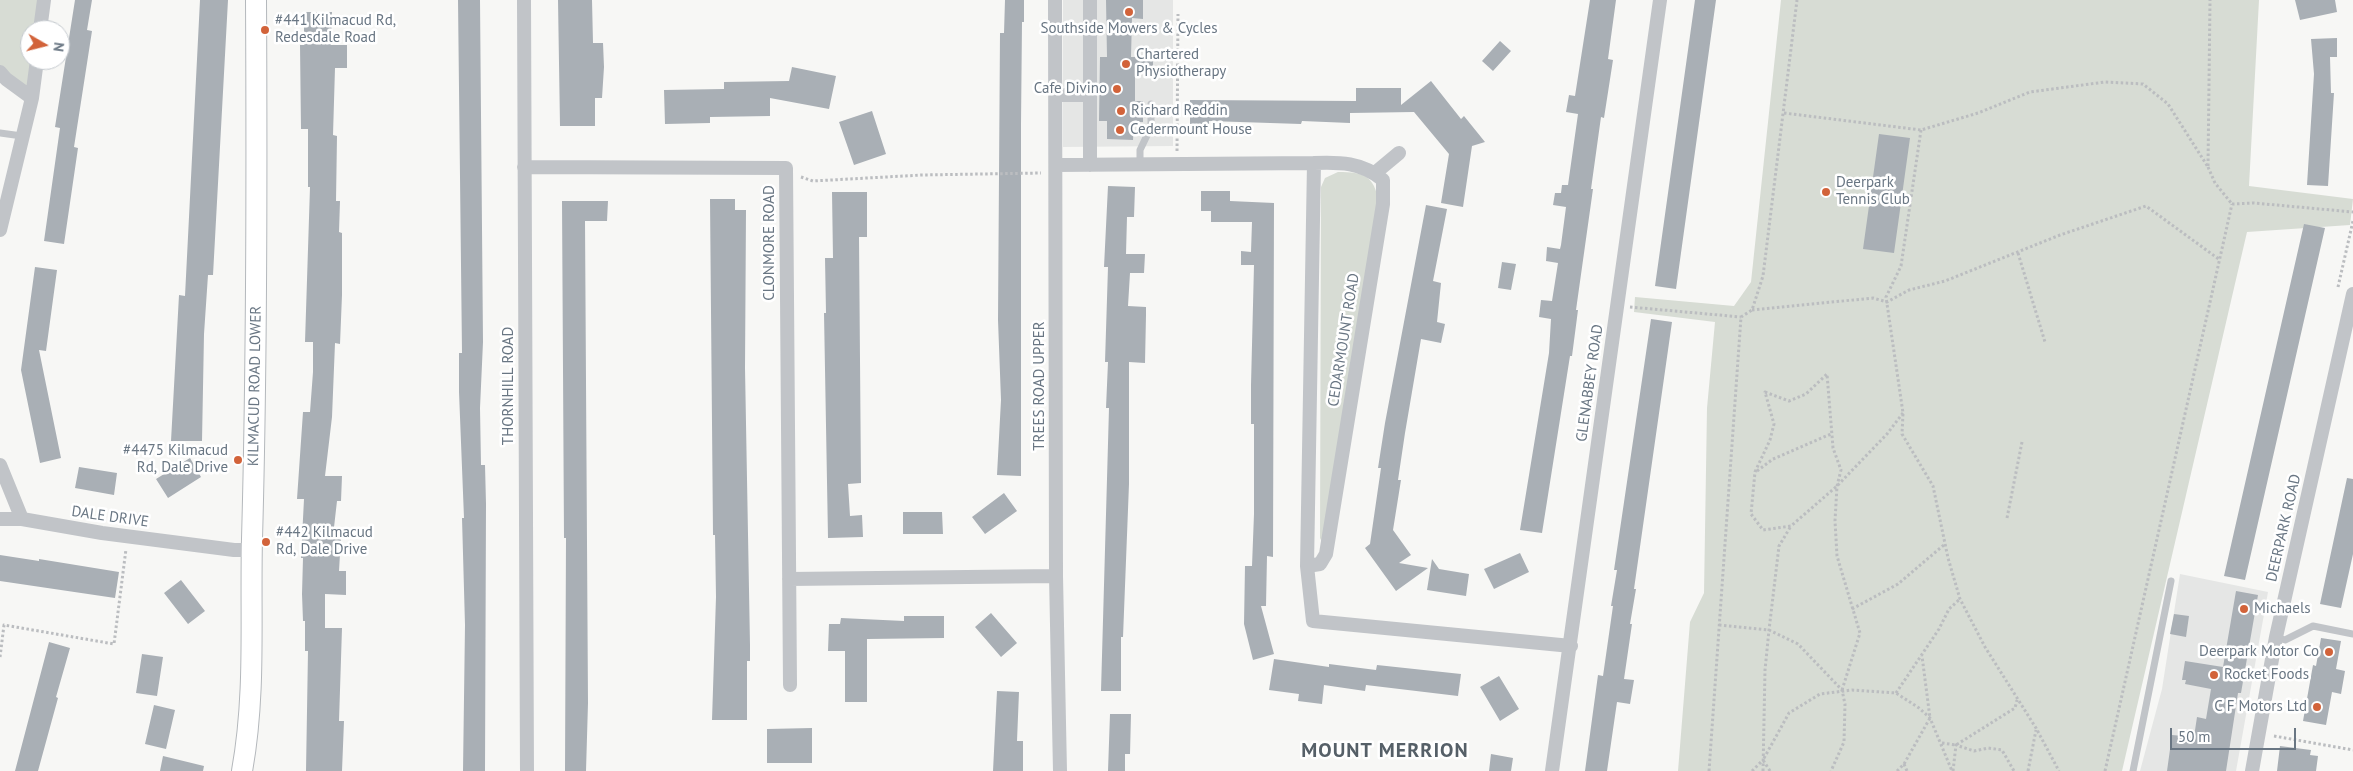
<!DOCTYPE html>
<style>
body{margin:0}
#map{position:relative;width:2353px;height:771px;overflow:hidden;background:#f7f7f5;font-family:"PT Sans",sans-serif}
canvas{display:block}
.north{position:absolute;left:20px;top:20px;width:50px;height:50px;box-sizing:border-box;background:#fff;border:1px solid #c3c8cd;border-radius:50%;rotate:98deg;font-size:14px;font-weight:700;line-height:20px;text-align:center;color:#697683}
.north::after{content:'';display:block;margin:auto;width:18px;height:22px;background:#d2633a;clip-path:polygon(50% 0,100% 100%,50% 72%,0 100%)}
.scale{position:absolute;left:2170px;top:728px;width:126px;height:22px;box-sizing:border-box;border:2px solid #697683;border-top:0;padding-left:6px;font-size:15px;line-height:18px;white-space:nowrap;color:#697683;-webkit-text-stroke:4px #fff;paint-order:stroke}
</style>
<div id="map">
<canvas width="2353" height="771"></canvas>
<div class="north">N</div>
<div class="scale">50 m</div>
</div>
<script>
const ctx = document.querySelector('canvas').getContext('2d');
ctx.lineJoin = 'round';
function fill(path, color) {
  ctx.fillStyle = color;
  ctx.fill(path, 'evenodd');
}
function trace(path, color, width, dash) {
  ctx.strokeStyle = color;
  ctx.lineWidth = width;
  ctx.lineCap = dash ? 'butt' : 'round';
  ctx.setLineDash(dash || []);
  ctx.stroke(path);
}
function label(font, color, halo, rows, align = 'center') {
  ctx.font = font + ' "PT Sans",sans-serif';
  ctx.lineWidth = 5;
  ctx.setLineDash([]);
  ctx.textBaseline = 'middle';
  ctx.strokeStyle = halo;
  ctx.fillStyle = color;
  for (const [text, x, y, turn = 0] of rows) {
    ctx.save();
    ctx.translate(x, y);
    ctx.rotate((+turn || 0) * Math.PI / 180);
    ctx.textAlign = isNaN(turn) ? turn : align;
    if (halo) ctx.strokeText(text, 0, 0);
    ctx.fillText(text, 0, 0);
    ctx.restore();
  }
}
fill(new Path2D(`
 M 1063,0 L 1173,0 L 1173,146 L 1063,147 Z
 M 2180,574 L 2268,592 L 2236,771 L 2140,771 L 2162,689 Z`), '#e5e6e5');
fill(new Path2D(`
 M 0,0 L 43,0 L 40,30 L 30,30 L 30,60 L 36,60 L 32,98 L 0,72 Z
 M 1781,0 L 2259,0 L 2249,186 L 2353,199 L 2350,225 L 2247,232 L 2122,771 L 1678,771 L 1690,622 L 1704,593 L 1707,408 L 1715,322 L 1634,312 L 1635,297 L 1734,306 L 1751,282 Z
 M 1338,172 C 1364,172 1374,175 1379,203 L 1323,544 L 1320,538 L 1321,187 L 1325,178 Z`), '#d7dcd4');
fill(new Path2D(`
 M 75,0 L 92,0 L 87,30 L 92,31 L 74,147 L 78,148 L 64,244 L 44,241 L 60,128 L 55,127 Z
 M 200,0 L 228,0 L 213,275 L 208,275 L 204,334 L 202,441 L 171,441 L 179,295 L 185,296 Z
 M 458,0 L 480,0 L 483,342 L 480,408 L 481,465 L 485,465 L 486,504 L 485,771 L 463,771 L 465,625 L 462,518 L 464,518 L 459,392 L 459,353 L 462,353 Z
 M 558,0 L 592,0 L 593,43 L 603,43 L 604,67 L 602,98 L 595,98 L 595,126 L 560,126 Z
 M 1005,0 L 1024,0 L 1024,22 L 1022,22 L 1021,124 L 1021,476 L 997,475 L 1001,400 L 998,320 L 1000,33 L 1004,33 Z
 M 1106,0 L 1143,0 L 1143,19 L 1132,18 L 1131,57 L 1153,57 L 1153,71 L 1135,71 L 1135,101 L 1143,101 L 1143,122 L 1134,122 L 1133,140 L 1107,139 L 1107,121 L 1099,121 L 1100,57 L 1107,57 Z
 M 1590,0 L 1616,0 L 1608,59 L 1613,60 L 1604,118 L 1601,117 L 1591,189 L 1593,189 L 1576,310 L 1578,310 L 1572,356 L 1570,356 L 1542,533 L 1520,530 L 1549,353 L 1551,319 L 1539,317 L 1541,300 L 1552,301 L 1558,263 L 1546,261 L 1547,247 L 1560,249 L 1561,245 L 1566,207 L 1553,205 L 1555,193 L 1561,193 L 1562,185 L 1568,185 L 1578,114 L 1566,112 L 1569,95 L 1575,96 Z
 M 1695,0 L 1716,0 L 1676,289 L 1655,286 Z
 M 2295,0 L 2335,0 L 2337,12 L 2300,20 Z
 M 304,12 L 332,12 L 331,45 L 347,45 L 347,68 L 335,68 L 333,135 L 337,136 L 336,201 L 340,201 L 339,232 L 342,233 L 342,295 L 340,344 L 335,343 L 332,417 L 325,476 L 342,476 L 341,501 L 337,501 L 333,536 L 341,537 L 339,571 L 346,571 L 346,595 L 325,594 L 325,628 L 342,628 L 339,721 L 344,721 L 342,771 L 306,771 L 308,651 L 305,651 L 305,621 L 303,621 L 302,594 L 303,558 L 301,558 L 304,499 L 297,499 L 303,412 L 310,412 L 313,372 L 313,342 L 305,342 L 310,187 L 308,187 L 308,129 L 301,129 L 300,45 L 304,45 Z
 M 2337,38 L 2337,57 L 2330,57 L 2331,93 L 2334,93 L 2328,186 L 2307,185 L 2314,74 L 2311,39 Z
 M 1500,41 L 1511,51 L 1493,71 L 1482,61 Z
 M 792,67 L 836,76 L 829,109 L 770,98 L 770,116 L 710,117 L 710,123 L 665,124 L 664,90 L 724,89 L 724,82 L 789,81 Z
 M 1431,81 L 1461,119 L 1464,116 L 1485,142 L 1472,146 L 1463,207 L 1441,203 L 1449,154 L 1414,112 L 1350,113 L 1350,123 L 1302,121 L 1301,124 L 1209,121 L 1209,124 L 1190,124 L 1190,100 L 1356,101 L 1356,88 L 1401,88 L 1401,105 Z
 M 872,111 L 886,154 L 854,165 L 839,122 Z
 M 1879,134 L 1910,138 L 1894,253 L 1863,249 Z
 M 1108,186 L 1135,187 L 1134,217 L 1127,217 L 1126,254 L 1145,254 L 1144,273 L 1130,273 L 1128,306 L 1146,307 L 1146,315 L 1145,363 L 1129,362 L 1129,484 L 1123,637 L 1121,637 L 1121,691 L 1101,691 L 1109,408 L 1106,408 L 1108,362 L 1105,362 L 1108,267 L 1104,267 Z
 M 1201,191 L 1230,191 L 1230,201 L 1274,203 L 1273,557 L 1267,556 L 1266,606 L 1261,606 L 1274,654 L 1253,660 L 1244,624 L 1245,566 L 1252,566 L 1254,514 L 1254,424 L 1251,424 L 1251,385 L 1254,265 L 1241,265 L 1241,251 L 1251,252 L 1252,222 L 1211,222 L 1211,211 L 1201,211 Z
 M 832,192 L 867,192 L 867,237 L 859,237 L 861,483 L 848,484 L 850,516 L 862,515 L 863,537 L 828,538 L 824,313 L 826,313 L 825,258 L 833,258 Z
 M 710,199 L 735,199 L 735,210 L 746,210 L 745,368 L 750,645 L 750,661 L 747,661 L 747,720 L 712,720 L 716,597 L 715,535 L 713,535 Z
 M 562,201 L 608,201 L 607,221 L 585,221 L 588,703 L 586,771 L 565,771 L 566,538 L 564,538 Z
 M 1426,205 L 1447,209 L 1433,281 L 1441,283 L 1437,322 L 1445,324 L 1441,343 L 1421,339 L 1405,433 L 1398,480 L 1401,480 L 1393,530 L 1411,555 L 1399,563 L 1428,568 L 1396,591 L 1365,548 L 1370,544 L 1381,468 L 1378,468 L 1385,423 Z
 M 2304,224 L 2325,228 L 2245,580 L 2224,576 Z
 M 1502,262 L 1516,264 L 1511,290 L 1498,288 Z
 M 35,267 L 57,270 L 46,351 L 39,350 L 61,458 L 40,463 L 21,370 Z
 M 1651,319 L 1672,322 L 1634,589 L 1636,589 L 1630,624 L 1632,624 L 1624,679 L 1634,680 L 1630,704 L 1617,702 L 1607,771 L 1585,771 L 1598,675 L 1603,676 L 1613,606 L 1611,606 L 1617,570 L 1614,570 Z
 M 190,458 L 201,477 L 168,498 L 156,479 Z
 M 79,467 L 117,473 L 114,495 L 75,488 Z
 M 2347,478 L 2353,479 L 2353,554 L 2341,608 L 2320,604 Z
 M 1004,493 L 1017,511 L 985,534 L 972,517 Z
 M 903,512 L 942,512 L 943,534 L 903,534 Z
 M 1520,553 L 1529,572 L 1494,589 L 1484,569 Z
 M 0,555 L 39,561 L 39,559 L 119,572 L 115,598 L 0,581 Z
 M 1432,559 L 1439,569 L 1469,574 L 1466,596 L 1427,590 Z
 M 181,580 L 205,611 L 188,624 L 164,593 Z
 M 2236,591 L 2258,595 L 2241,693 L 2238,693 L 2226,771 L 2167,771 L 2172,735 L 2194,737 L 2197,717 L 2206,719 L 2211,689 L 2185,684 L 2186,680 L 2182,680 L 2185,661 L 2223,667 Z
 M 991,613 L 1017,643 L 1001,657 L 975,627 Z
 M 2174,614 L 2189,616 L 2186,637 L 2170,634 Z
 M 904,616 L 944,616 L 944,638 L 867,639 L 867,702 L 845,702 L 845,651 L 828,651 L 829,624 L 840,624 L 841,618 L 904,621 Z
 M 2321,638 L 2341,641 L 2336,669 L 2345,671 L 2341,694 L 2332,692 L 2326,725 L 2303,721 L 2313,665 L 2316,666 Z
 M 49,642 L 70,648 L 56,697 L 58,698 L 38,771 L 15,771 Z
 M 142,654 L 163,657 L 157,696 L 136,693 Z
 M 1274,659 L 1329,667 L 1329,664 L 1376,670 L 1377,665 L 1461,674 L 1458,696 L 1366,685 L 1365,691 L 1324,685 L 1322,704 L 1298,701 L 1299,694 L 1269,690 Z
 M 1499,676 L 1519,709 L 1500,721 L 1480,687 Z
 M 997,691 L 1019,692 L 1017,741 L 1023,741 L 1023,771 L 993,771 Z
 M 154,705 L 175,710 L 166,749 L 145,744 Z
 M 1110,714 L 1131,714 L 1130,754 L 1125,754 L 1125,771 L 1108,771 Z
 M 812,728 L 812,763 L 767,763 L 767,729 Z
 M 2280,746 L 2311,750 L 2310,755 L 2318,756 L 2316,771 L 2277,771 Z
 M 1491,754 L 1513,758 L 1511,771 L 1489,771 Z
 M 163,756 L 204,766 L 203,771 L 160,771 Z`), '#a9afb5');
const secondary = new Path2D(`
 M 242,771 C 256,694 250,617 252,539 C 257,359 257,180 256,0`);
trace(secondary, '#b4b8bc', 22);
trace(new Path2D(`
 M 1784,113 L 1921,130 L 1978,113 L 2030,92 L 2105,82 L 2143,84 L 2168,104 L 2208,167 L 2210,0
 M 1921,130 L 1901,266 L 1886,297 L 1903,413 L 1902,434 L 1933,486 L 1948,558 L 1960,599 L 1985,647 L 2036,728 L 2059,771
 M 1177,151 L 1178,14
 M 2208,167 L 2215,183 L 2232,204
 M 801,177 L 813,181 L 922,175 L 1041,173
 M 2232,204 L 2254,203 L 2353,212
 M 2018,253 L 2045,342
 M 2338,287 L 2353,221
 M 1630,307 L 1741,317
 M 1752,310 L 1873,298 L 1887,302 L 1909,290 L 1945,281 L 2060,235 L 2146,206 L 2220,260
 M 1757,471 L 1773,459 L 1831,434
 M 2007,518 L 2022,442
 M 1852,609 L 1898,584 L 1945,544
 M 1719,625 L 1769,630 L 1798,644 L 1842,690 L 1845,704 L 1844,742 L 1831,771
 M 0,657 L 4,625 L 114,644 L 126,549
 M 1842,690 L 1860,633 L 1837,556 L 1835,521 L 1837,486 L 1841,470 L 1833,448 L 1827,374 L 1806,394 L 1789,401 L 1765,392 L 1774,424 L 1770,440 L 1755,472 L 1751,514 L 1763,530 L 1791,526 L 1837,486 L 1887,434 L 1903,413
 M 1896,693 L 1939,629 L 1949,609 L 1960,599
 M 2274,736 L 2353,750
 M 1942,743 L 1956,745 L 2015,708 L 2017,700
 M 1904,764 L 1907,771
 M 1709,771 L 1741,317 L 1752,310 L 1763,276 L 1797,0
 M 1752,771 L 1763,760
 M 1763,771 L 1765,670 L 1769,630 L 1779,546 L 1791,526
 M 1770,771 L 1763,760 L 1789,713 L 1820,694 L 1852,690 L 1896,693 L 1919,708 L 1930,718 L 1952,771
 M 1897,771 L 1904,764 L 1930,718 L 1922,656
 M 1953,771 L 1956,745 L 1974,751 L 1988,748 L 2002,750 L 2014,771
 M 2028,771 L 2036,730
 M 2105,771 L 2232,204`), '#bbbdc0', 3, [2.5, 2.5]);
trace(new Path2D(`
 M 0,133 L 22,136
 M 1140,165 L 1140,150 L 1151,127 L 1151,104
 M 2276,637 L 2285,640 L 2313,626 L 2353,634
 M 2133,771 L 2171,581`), '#c1c4c8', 7);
trace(new Path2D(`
 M 524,0 L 527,771
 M 1055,0 L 1056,576 L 1060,771
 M 1090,0 L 1090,165
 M 40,30 L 44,0
 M 0,72 L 6,79 L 32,98
 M 1056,95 L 1090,95
 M 1056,165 L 1314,163 L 1307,566 L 1313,621 L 1571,646
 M 524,167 L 786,168 L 790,685
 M 1375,173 L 1399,153
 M 0,230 L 32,98 L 37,60
 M 0,465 L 22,519 L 102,533 L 234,550 L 252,550
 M 0,519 L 22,519
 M 1307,566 L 1320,564 L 1326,554 L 1383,204 L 1383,180 C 1362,162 1339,162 1314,163
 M 789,579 L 1056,576
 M 1552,771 L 1660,0
 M 2252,771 L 2276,637 L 2353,294`), '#c1c4c8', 14);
trace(secondary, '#fff', 20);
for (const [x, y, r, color] of [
 [1129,12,5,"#d2633a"],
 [265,30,5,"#d2633a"],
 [1126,64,5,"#d2633a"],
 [1117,89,5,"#d2633a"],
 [1121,111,5,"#d2633a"],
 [1120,130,5,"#d2633a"],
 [1826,192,5,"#d2633a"],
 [238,460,5,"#d2633a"],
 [266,542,5,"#d2633a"],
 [2244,609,5,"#d2633a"],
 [2329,652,5,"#d2633a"],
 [2214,675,5,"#d2633a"],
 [2317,707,5,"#d2633a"]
]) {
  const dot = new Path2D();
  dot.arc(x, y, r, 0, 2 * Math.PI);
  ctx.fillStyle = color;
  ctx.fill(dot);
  trace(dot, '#fff', 2);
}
label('15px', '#697683', '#fff', [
 ["#441 Kilmacud Rd,",275,21],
 ["Redesdale Road",275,38],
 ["Southside Mowers & Cycles",1129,29,"center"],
 ["Chartered",1136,55],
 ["Physiotherapy",1136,72],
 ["Cafe Divino",1107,89,"right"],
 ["Richard Reddin",1131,111],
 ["Cedermount House",1130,130],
 ["Deerpark",1836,183],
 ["Tennis Club",1836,200],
 ["#4475 Kilmacud",228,451,"right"],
 ["Rd, Dale Drive",228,468,"right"],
 ["#442 Kilmacud",276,533],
 ["Rd, Dale Drive",276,550],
 ["Michaels",2254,609],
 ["Deerpark Motor Co",2319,652,"right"],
 ["Rocket Foods",2224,675],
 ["C F Motors Ltd",2307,707,"right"]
], 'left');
label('15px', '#697683', '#fff', [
 ["CLONMORE ROAD",770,243,-90],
 ["CEDARMOUNT ROAD",1344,340,-81],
 ["GLENABBEY ROAD",1590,383,-82],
 ["KILMACUD ROAD LOWER",255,386,-89],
 ["THORNHILL ROAD",509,386,-90],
 ["TREES ROAD UPPER",1040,386,-90],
 ["DALE DRIVE",110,517,8],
 ["DEERPARK ROAD",2284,528,-77]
]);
ctx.letterSpacing = '1px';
label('bold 20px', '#566068', '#fff', [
 ["MOUNT MERRION",1385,751]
]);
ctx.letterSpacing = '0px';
</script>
